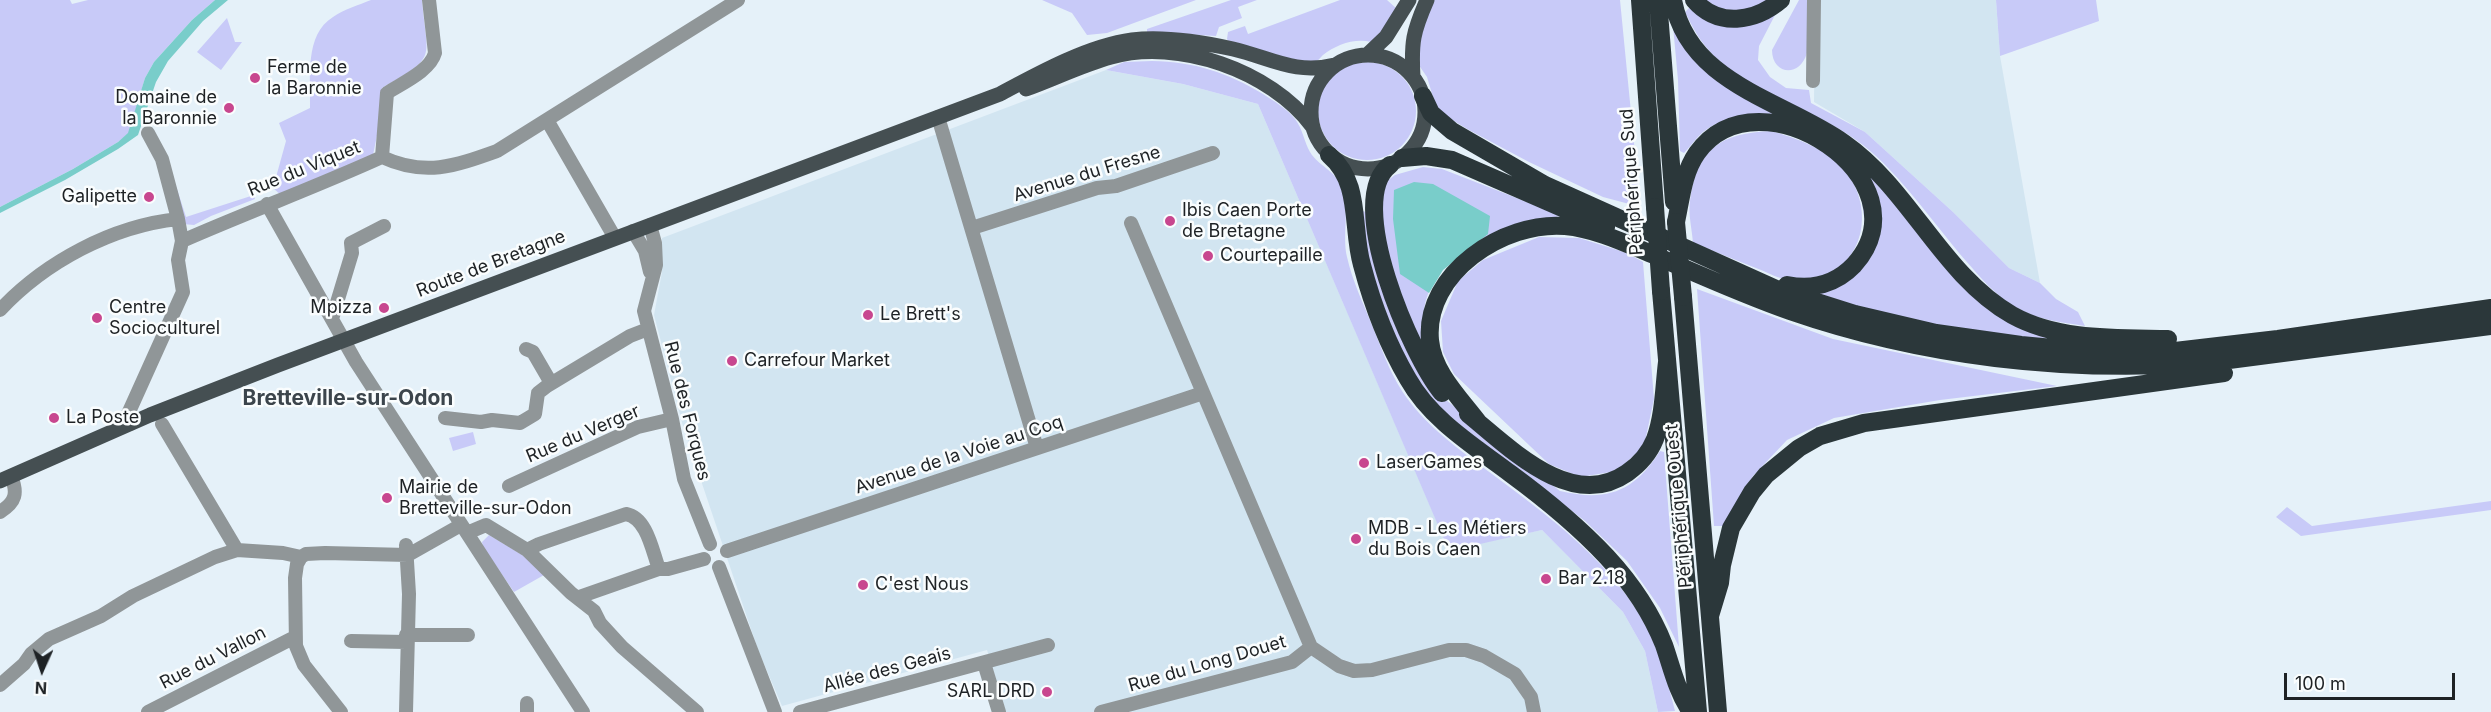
<!DOCTYPE html>
<meta charset="utf-8">
<style>
body{margin:0}
#map{position:relative;width:2491px;height:712px;overflow:hidden;background:#e5f1f9;font-family:Inter,sans-serif}
canvas{display:block}
.north{position:absolute;left:12px;top:640px;width:60px;height:60px;-webkit-text-stroke:4px #fafdfe;paint-order:stroke;rotate:183deg;font-size:16px;font-weight:700;line-height:24px;text-align:center;color:#1e2225}
.north::after{content:'';display:block;margin:auto;width:21px;height:27px;background:#1e2225;clip-path:polygon(50% 0,100% 100%,50% 72%,0 100%)}
.scale{position:absolute;left:2284px;top:673px;width:171px;height:27px;box-sizing:border-box;border:3px solid #1e2225;border-top:0;padding-left:8px;font-size:18px;line-height:21px;white-space:nowrap;color:#1e2225;-webkit-text-stroke:4px #fafdfe;paint-order:stroke}
</style>
<div id="map">
<canvas width="2491" height="712"></canvas>
<div class="north">N</div>
<div class="scale">100 m</div>
</div>
<script>
const ctx = document.querySelector('canvas').getContext('2d');
ctx.lineJoin = 'round';
function fill(path, color) {
  ctx.fillStyle = color;
  ctx.fill(path, 'evenodd');
}
function trace(path, color, width, dash) {
  ctx.strokeStyle = color;
  ctx.lineWidth = width;
  ctx.lineCap = dash ? 'butt' : 'round';
  ctx.setLineDash(dash || []);
  ctx.stroke(path);
}
function label(font, color, halo, rows, align = 'center') {
  ctx.font = font + ' Inter,sans-serif';
  ctx.lineWidth = 5;
  ctx.setLineDash([]);
  ctx.textBaseline = 'middle';
  ctx.strokeStyle = halo;
  ctx.fillStyle = color;
  for (const [text, x, y, turn = 0] of rows) {
    ctx.save();
    ctx.translate(x, y);
    ctx.rotate((+turn || 0) * Math.PI / 180);
    ctx.textAlign = isNaN(turn) ? turn : align;
    if (halo) ctx.strokeText(text, 0, 0);
    ctx.fillText(text, 0, 0);
    ctx.restore();
  }
}
fill(new Path2D(`
 M 1815,0 L 1996,0 L 2000,56 L 2040,283 L 2009,268 L 1953,212 L 1865,132 L 1814,102 Z
 M 1106,70 L 1183,84 L 1258,104 L 1449,550 L 1542,530 L 1623,612 L 1645,651 L 1658,712 L 1006,712 L 987,650 L 782,706 L 758,650 L 684,430 L 654,315 L 662,272 L 662,238 Z`), '#d2e5f1');
fill(new Path2D(`
 M 0,0 L 70,0 L 72,4 L 88,0 L 215,0 L 192,20 L 154,62 L 145,78 L 129,133 L 118,142 L 73,169 L 0,207 Z
 M 371,0 L 422,0 C 427,60 439,56 382,88 L 381,116 L 373,155 L 282,196 L 273,188 L 286,141 L 279,123 L 310,108 C 311,78 304,35 333,17 C 344,9 359,5 371,0 Z
 M 1042,0 L 1196,0 L 1107,33 L 1087,35 L 1072,13 Z
 M 1231,0 L 1257,0 L 1238,7 L 1242,18 L 1219,27 L 1216,36 L 1147,32 L 1147,29 Z
 M 1340,0 L 1387,0 L 1397,9 L 1383,32 L 1371,42 C 1354,38 1336,45 1323,55 C 1321,57 1318,61 1316,61 C 1299,68 1248,47 1229,42 L 1227,39 L 1228,32 L 1245,26 L 1248,34 Z
 M 1433,0 L 1620,0 L 1638,184 L 1633,205 L 1603,197 L 1529,162 L 1469,130 L 1444,115 L 1436,107 L 1427,77 L 1416,61 L 1417,37 Z
 M 1705,0 L 1770,0 L 1748,12 L 1721,9 Z
 M 1799,0 L 1809,0 C 1808,16 1812,38 1807,53 C 1799,79 1772,74 1772,50 Z
 M 1996,0 L 2096,0 L 2099,21 L 2000,56 Z
 M 1690,7 L 1775,15 L 1759,46 L 1758,60 L 1770,77 L 1786,88 L 1809,90 L 1811,103 L 1865,132 L 1953,212 L 2009,268 L 2040,283 L 2056,299 L 2078,312 L 2085,326 C 2061,322 2037,320 2015,307 C 1996,296 1980,277 1966,261 C 1934,224 1900,174 1863,145 C 1814,106 1733,91 1698,36 C 1693,28 1689,20 1685,12 Z
 M 227,18 L 235,42 L 242,42 L 221,70 L 197,52 Z
 M 1673,26 L 1786,119 C 1758,111 1727,114 1703,132 C 1696,138 1690,147 1684,153 L 1680,151 L 1678,80 Z
 M 1152,61 C 1195,62 1226,72 1263,94 C 1274,101 1287,109 1295,119 C 1303,129 1304,142 1310,152 C 1319,167 1335,169 1342,189 C 1350,211 1342,234 1347,257 C 1352,280 1363,303 1372,325 C 1381,347 1389,371 1402,391 C 1424,425 1460,450 1492,474 C 1547,515 1605,557 1641,617 C 1658,646 1667,679 1675,711 L 1658,712 L 1645,651 L 1623,612 L 1542,530 L 1449,551 L 1258,104 L 1183,84 L 1106,70 L 1124,62 Z
 M1318 111a49 49 0 1 1 98 0a49 49 0 1 1-98 0Z
 M 1771,131 C 1796,138 1827,149 1844,169 C 1872,203 1868,253 1828,276 C 1820,281 1797,280 1787,279 C 1779,279 1769,273 1761,270 C 1738,261 1716,252 1693,243 C 1692,229 1688,214 1690,201 C 1696,148 1722,133 1771,131 Z
 M 1854,156 L 1963,281 L 2083,342 L 1984,334 L 1879,313 L 1810,293 L 1870,252 Z
 M 1423,167 L 1442,169 L 1563,216 C 1514,222 1448,243 1428,294 C 1421,311 1424,330 1424,349 L 1405,311 L 1379,225 L 1383,184 L 1395,175 Z
 M 176,186 L 186,217 L 254,195 L 255,199 L 211,216 L 194,225 L 183,224 Z
 M 1363,211 L 1368,213 L 1441,396 L 1560,491 C 1607,502 1634,492 1660,451 L 1664,452 L 1679,647 L 1660,608 L 1627,561 L 1585,521 L 1439,409 L 1409,369 L 1372,279 L 1366,253 Z
 M 1539,237 L 1579,238 L 1627,253 L 1643,262 L 1654,399 L 1644,446 L 1617,471 L 1580,477 L 1549,464 L 1454,374 L 1443,352 L 1441,321 L 1458,281 L 1483,260 Z
 M 1697,289 L 1833,339 L 2057,386 L 1940,400 L 1834,418 L 1787,440 L 1753,476 L 1723,526 L 1714,526 Z
 M 473,432 L 476,444 L 453,451 L 449,438 Z
 M 2491,501 L 2491,510 L 2301,536 L 2276,517 L 2287,507 L 2312,526 Z
 M 489,535 L 524,556 L 544,575 L 514,592 L 483,547 L 482,542 Z`), '#c8caf8');
fill(new Path2D(`
 M 215,0 L 228,0 L 203,21 L 168,61 L 156,82 L 138,135 L 118,149 L 65,180 L 0,213 L 0,207 L 73,169 L 118,142 L 128,133 L 145,78 L 154,62 L 192,20 Z
 M 1414,182 L 1433,184 L 1490,216 L 1488,234 L 1443,270 L 1429,293 L 1400,274 L 1393,219 L 1394,190 Z`), '#79cdca');
trace(new Path2D(`
 M 1813,81 L 1814,0
 M 938,117 L 1037,448
 M 547,120 L 615,238
 M 382,157 L 387,93 C 402,83 430,71 435,53 L 429,0
 M 267,204 L 356,362 L 583,712
 M 1131,223 L 1311,647
 M 650,225 L 655,243 L 656,265 L 644,311 L 672,419 L 684,479 L 710,544
 M 972,228 L 1097,188 L 1116,186 L 1213,153
 M 633,231 L 645,251 L 650,272
 M 182,241 C 248,212 316,187 382,157 C 425,177 455,166 497,151 L 738,0
 M 0,310 C 45,262 112,226 178,219
 M 332,319 L 352,253 L 351,243 L 384,226
 M 526,349 L 533,352 L 551,383
 M 445,418 L 481,422 L 492,420 L 520,423 L 535,414 L 538,393 L 547,386 L 630,336 L 648,329
 M 130,424 L 128,414 L 183,292 L 178,260 L 182,241 L 178,219 L 162,159 L 148,133
 M 162,424 L 237,550
 M 509,486 L 638,427 L 672,419
 M 0,512 C 16,502 18,493 11,476
 M 467,533 L 486,525 L 527,550 L 571,593 L 594,611 L 600,623 L 622,647 L 697,712
 M 406,545 L 409,594 L 406,712
 M 527,550 L 539,544 L 626,514 C 647,518 652,550 659,569
 M 727,551 L 1203,393
 M 301,557 L 297,564 L 295,578 L 296,646 L 304,665 L 341,712
 M 719,567 L 775,712
 M 579,597 L 659,569 L 668,569 L 704,559
 M 406,635 L 468,635
 M 351,641 L 406,642
 M 1311,647 L 1339,666 L 1354,671 L 1372,670 L 1449,650 L 1466,650 L 1484,656 L 1515,674 L 1531,697 L 1534,712
 M 984,663 L 999,712
 M 0,685 L 24,664 L 31,654 L 49,639 L 101,616 L 133,596 L 215,557 L 237,550 L 283,553 L 301,557 L 306,554 L 325,553 L 408,555 L 461,525
 M 148,712 L 295,637
 M 527,712 L 527,703
 M 800,712 L 1048,645
 M 1101,712 L 1292,662 L 1311,647`), '#909698', 14);
trace(new Path2D(`
 M 1367,55 L 1386,37 L 1409,0
 M1311 112a57 57 0 1 1 114 0a57 57 0 1 1-114 0Z
 M 1413,77 C 1411,42 1413,32 1427,0
 M 1026,89 C 1054,79 1082,65 1111,57 C 1178,38 1271,71 1312,126
 M 0,481 L 150,415 L 278,365 L 1000,94 C 1039,73 1088,46 1132,40 C 1164,36 1201,42 1233,49 C 1271,58 1295,75 1335,65`), '#454f52', 15);
trace(new Path2D(`
 M 1640,0 L 1655,207
 M 1658,0 L 1674,202
 M 1673,0 C 1688,84 1785,101 1844,143 C 1911,190 1941,274 2012,315 C 2059,341 2116,338 2168,339
 M 1694,0 C 1718,28 1755,22 1781,0
 M 1423,96 L 1431,113 L 1452,131 L 1545,185 L 1776,289 L 1855,314 L 1936,333 L 2021,345 L 2095,352 L 2175,351 L 2278,339 L 2491,308
 M 1329,155 C 1362,183 1351,227 1362,265 C 1372,303 1388,345 1408,379 C 1431,420 1474,446 1511,474 C 1545,499 1578,526 1607,557 C 1631,583 1651,612 1664,645 C 1672,668 1677,692 1691,712
 M 1402,158 L 1426,156 L 1452,160 L 1606,227
 M 1390,165 C 1343,200 1412,357 1442,393
 M 1676,222 C 1681,199 1683,173 1697,153 C 1760,66 1930,181 1854,265 C 1836,284 1812,290 1787,285
 M 1661,291 L 1698,712
 M 1683,297 L 1718,712
 M 1468,414 C 1509,447 1571,512 1627,473 C 1640,464 1649,454 1655,439 C 1664,415 1664,386 1667,362
 M 1478,422 C 1459,397 1433,372 1430,340 C 1424,273 1504,221 1565,226 C 1597,229 1627,244 1656,256 C 1700,275 1744,295 1790,311 C 1923,357 2066,373 2206,363 L 2491,326
 M 1710,616 L 1720,583 L 1722,565 L 1731,528 L 1752,492 L 1766,475 L 1799,448 L 1820,436 L 1864,423 L 2224,373`), '#2b373a', 18);
trace(new Path2D(`
 M 1655,207 L 1661,291
 M 1676,222 L 1683,297`), '#2b373a', 18);
for (const [x, y, r, color] of [
 [255,78,6,"#c8478f"],
 [229,108,6,"#c8478f"],
 [149,197,6,"#c8478f"],
 [1170,221,6,"#c8478f"],
 [1208,256,6,"#c8478f"],
 [384,308,6,"#c8478f"],
 [868,315,6,"#c8478f"],
 [97,318,6,"#c8478f"],
 [732,361,6,"#c8478f"],
 [54,418,6,"#c8478f"],
 [1364,463,6,"#c8478f"],
 [387,498,6,"#c8478f"],
 [1356,539,6,"#c8478f"],
 [1546,579,6,"#c8478f"],
 [863,585,6,"#c8478f"],
 [1047,692,6,"#c8478f"]
]) {
  const dot = new Path2D();
  dot.arc(x, y, r, 0, 2 * Math.PI);
  ctx.fillStyle = color;
  ctx.fill(dot);
  trace(dot, '#fafdfe', 2);
}
label('18px', '#1e2225', '#fafdfe', [
 ["Ferme de",267,68],
 ["la Baronnie",267,89],
 ["Domaine de",217,98,"right"],
 ["la Baronnie",217,119,"right"],
 ["Galipette",137,197,"right"],
 ["Ibis Caen Porte",1182,211],
 ["de Bretagne",1182,232],
 ["Courtepaille",1220,256],
 ["Centre",109,308],
 ["Socioculturel",109,329],
 ["Mpizza",372,308,"right"],
 ["Le Brett's",880,315],
 ["Carrefour Market",744,361],
 ["La Poste",66,418],
 ["LaserGames",1376,463],
 ["Mairie de",399,488],
 ["Bretteville-sur-Odon",399,509],
 ["MDB - Les Métiers",1368,529],
 ["du Bois Caen",1368,550],
 ["Bar 2.18",1558,579],
 ["C'est Nous",875,585],
 ["SARL DRD",1035,692,"right"]
], 'left');
label('18px', '#1e2225', '#fafdfe', [
 ["Rue du Viquet",304,169,-22],
 ["Avenue du Fresne",1087,174,-17],
 ["Périphérique Sud",1632,182,-94],
 ["Route de Bretagne",491,264,-21],
 ["Rue des Forques",687,411,76],
 ["Rue du Verger",583,434,-23],
 ["Avenue de la Voie au Coq",959,455,-18],
 ["Périphérique Ouest",1679,506,-95],
 ["Rue du Vallon",213,658,-27],
 ["Rue du Long Douet",1207,664,-16],
 ["Allée des Geais",887,670,-15]
]);
label('bold 21px', '#3c454c', '#fafdfe', [
 ["Bretteville-sur-Odon",348,399]
]);
</script>
